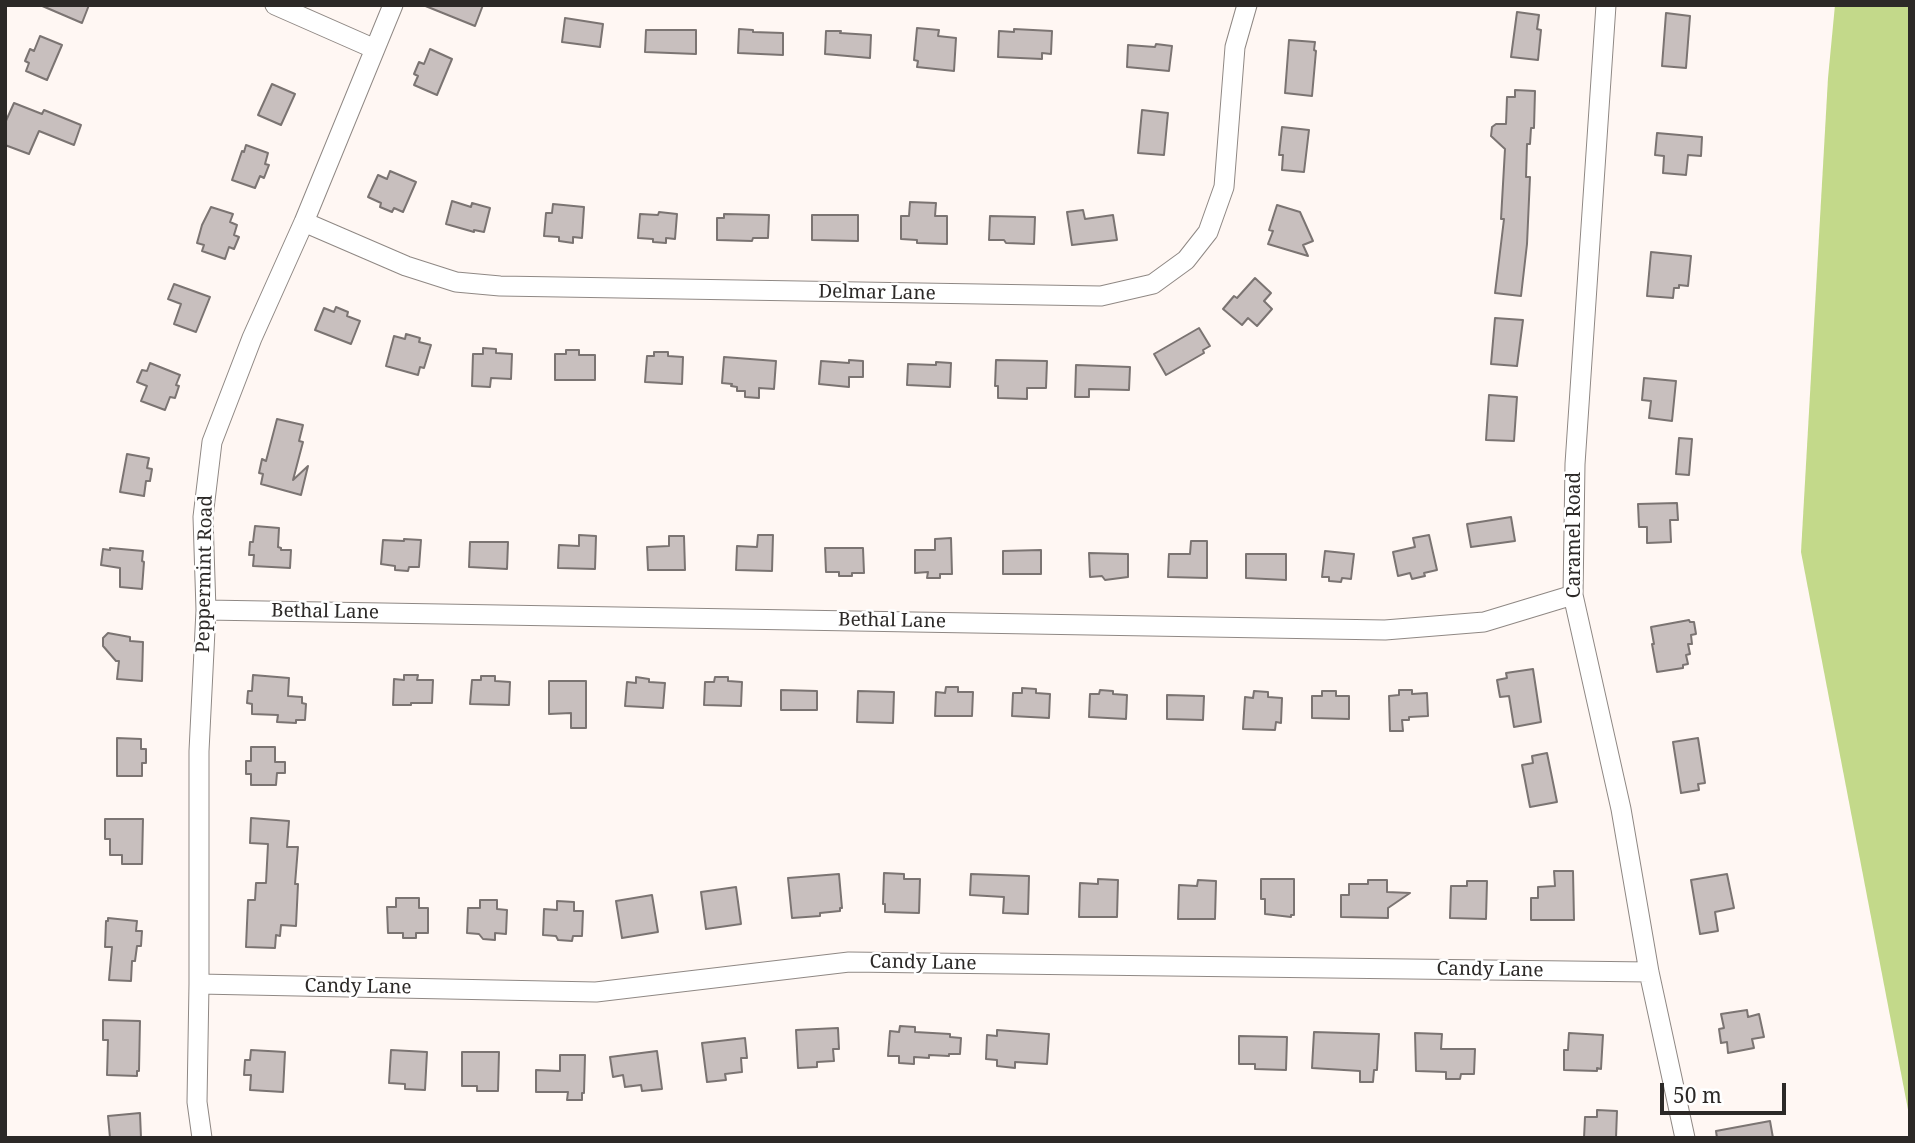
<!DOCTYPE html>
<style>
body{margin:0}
#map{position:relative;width:1915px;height:1143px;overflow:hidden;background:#fff7f3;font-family:"Noto Serif",serif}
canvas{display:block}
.frame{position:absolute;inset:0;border:7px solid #2c2927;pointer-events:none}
.scale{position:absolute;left:1660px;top:1083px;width:126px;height:32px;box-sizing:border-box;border:4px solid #2c2927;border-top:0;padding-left:9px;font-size:21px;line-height:24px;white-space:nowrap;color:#2c2927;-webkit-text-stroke:5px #fff;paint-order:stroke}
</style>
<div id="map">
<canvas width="1915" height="1143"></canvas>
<div class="frame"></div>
<div class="scale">50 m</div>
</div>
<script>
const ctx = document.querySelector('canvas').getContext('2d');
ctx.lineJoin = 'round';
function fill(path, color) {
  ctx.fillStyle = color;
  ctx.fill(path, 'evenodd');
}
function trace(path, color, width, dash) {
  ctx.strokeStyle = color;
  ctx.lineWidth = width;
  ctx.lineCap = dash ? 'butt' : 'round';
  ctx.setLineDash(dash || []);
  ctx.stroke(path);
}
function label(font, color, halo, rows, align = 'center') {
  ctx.font = font + ' "Noto Serif",serif';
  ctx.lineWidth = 5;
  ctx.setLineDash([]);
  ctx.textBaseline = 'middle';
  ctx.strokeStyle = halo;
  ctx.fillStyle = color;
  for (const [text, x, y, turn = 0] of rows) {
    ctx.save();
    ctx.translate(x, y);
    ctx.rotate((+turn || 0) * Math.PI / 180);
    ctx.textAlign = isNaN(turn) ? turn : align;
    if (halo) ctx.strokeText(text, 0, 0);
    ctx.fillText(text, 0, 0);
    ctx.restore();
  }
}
fill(new Path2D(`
 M 1835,5 L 1910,5 L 1910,1120 L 1801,552 L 1828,78 Z`), '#c3d98a');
const building = new Path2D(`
 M 40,5 L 89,5 L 82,23 Z
 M 423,5 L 483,5 L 475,26 Z
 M 1517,12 L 1539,15 L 1537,29 L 1541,30 L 1538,60 L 1511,57 Z
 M 1666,13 L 1690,16 L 1686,68 L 1662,66 Z
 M 565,18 L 603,24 L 600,47 L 562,42 Z
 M 917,28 L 939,30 L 938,36 L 956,38 L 954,71 L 917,67 L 918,61 L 914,60 Z
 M 739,29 L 753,30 L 753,32 L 783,33 L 783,55 L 738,53 Z
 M 1014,29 L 1052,31 L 1051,54 L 1042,53 L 1042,59 L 998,57 L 999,31 L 1014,32 Z
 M 646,30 L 696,30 L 696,54 L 645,52 Z
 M 826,31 L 841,31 L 840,33 L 871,35 L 870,58 L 825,54 Z
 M 40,36 L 62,45 L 47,80 L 26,71 L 29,63 L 25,61 L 30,49 L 34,51 Z
 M 1289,40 L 1315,42 L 1314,50 L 1316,51 L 1312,96 L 1285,93 Z
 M 1156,44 L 1172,46 L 1169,71 L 1127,67 L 1128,45 L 1155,47 Z
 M 430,49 L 452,59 L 437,95 L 414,85 L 418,76 L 414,74 L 419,62 L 424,64 Z
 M 272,84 L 295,94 L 281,125 L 258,115 Z
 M 1515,90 L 1535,91 L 1534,128 L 1531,128 L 1530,144 L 1527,144 L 1526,177 L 1530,177 L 1527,244 L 1521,296 L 1495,293 L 1504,219 L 1501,219 L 1505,149 L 1491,136 L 1492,127 L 1496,124 L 1506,124 L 1507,97 L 1515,97 Z
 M 14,103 L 42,114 L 44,110 L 81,125 L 74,145 L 39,131 L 29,154 L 5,145 L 5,123 Z
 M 1142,110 L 1168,113 L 1164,155 L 1138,153 Z
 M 1282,127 L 1309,130 L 1304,172 L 1282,170 L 1283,155 L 1279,155 Z
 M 1657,133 L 1702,137 L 1701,156 L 1688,155 L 1686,175 L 1663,173 L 1664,156 L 1655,155 Z
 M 246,145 L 268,153 L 265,164 L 269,165 L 264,178 L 260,176 L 255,188 L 232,180 L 242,151 L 244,152 Z
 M 390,171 L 416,182 L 403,212 L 394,208 L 392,212 L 380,207 L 381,203 L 368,197 L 378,175 L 387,179 Z
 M 452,201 L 471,207 L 472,203 L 490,208 L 484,232 L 474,230 L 474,232 L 446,224 Z
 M 910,202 L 936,203 L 935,216 L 947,216 L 947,244 L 917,243 L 917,240 L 901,239 L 901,216 L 909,216 Z
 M 553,204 L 584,207 L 582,238 L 573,237 L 573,243 L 559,241 L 559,237 L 544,236 L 546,213 L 552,213 Z
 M 1277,205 L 1300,212 L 1313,241 L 1303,245 L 1308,256 L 1268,244 L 1273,231 L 1269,230 Z
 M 211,207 L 233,214 L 230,222 L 237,225 L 234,235 L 239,237 L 234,249 L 229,247 L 225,259 L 202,251 L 204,245 L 197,243 L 202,225 Z
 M 1083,210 L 1085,219 L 1113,215 L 1117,240 L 1072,245 L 1067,212 Z
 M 659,212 L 677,214 L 675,239 L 666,238 L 666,243 L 653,242 L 653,239 L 638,238 L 640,214 L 658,215 Z
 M 724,214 L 769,215 L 768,238 L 753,238 L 752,241 L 717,240 L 717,218 L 724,218 Z
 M 812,215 L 858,215 L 858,241 L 812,240 Z
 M 990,216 L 1035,217 L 1034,244 L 1006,243 L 1004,240 L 989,240 Z
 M 1651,252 L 1691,256 L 1688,286 L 1679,285 L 1679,288 L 1674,288 L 1673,298 L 1647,296 Z
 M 1255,278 L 1271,293 L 1264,301 L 1272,309 L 1257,326 L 1248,318 L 1242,325 L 1223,309 L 1234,296 L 1237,298 Z
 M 174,284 L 210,297 L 196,332 L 174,324 L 181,304 L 168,299 Z
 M 336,307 L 348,312 L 347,316 L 360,321 L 351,344 L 315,330 L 324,308 L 334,312 Z
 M 1495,318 L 1523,320 L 1517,366 L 1491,364 Z
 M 1199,328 L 1210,346 L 1203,350 L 1204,353 L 1166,375 L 1154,354 Z
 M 406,334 L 420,338 L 419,342 L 431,345 L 424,368 L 420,367 L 418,375 L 386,366 L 394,336 L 405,339 Z
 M 483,348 L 496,349 L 496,353 L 512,354 L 511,379 L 491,378 L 490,387 L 472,386 L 473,354 L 483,354 Z
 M 566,350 L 579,350 L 579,355 L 595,355 L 595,380 L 555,380 L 555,354 L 566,354 Z
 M 654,352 L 668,352 L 668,356 L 683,357 L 682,384 L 645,382 L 647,356 L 654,356 Z
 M 724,357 L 776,361 L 774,389 L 759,388 L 759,398 L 745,397 L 745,391 L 737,391 L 737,387 L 731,386 L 732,384 L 722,383 Z
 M 849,360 L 863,361 L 863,377 L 849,377 L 849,387 L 819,384 L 821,361 L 849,363 Z
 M 996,360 L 1047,361 L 1046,388 L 1027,388 L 1027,399 L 998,398 L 998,386 L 995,386 Z
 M 936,362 L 951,363 L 950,387 L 907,385 L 908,364 L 936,365 Z
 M 150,363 L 180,375 L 176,385 L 179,386 L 175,398 L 170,397 L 165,410 L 141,401 L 147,386 L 137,382 L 142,370 L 147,371 Z
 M 1076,365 L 1130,367 L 1129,390 L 1089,389 L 1089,397 L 1075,397 Z
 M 1644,378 L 1676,381 L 1672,421 L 1649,418 L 1651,401 L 1642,400 Z
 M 1489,395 L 1517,397 L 1514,441 L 1486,440 Z
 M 277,419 L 303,425 L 299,441 L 303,442 L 293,480 L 308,466 L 301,495 L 261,484 L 263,474 L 259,473 L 262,459 L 266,461 Z
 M 1679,438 L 1692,439 L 1689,475 L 1676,474 Z
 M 127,454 L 149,458 L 147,468 L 152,469 L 150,481 L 146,481 L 144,496 L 120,492 Z
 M 1677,503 L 1678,520 L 1670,520 L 1671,542 L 1647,543 L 1647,527 L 1639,527 L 1638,504 Z
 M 1511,517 L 1515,541 L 1471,547 L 1467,524 Z
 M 255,526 L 279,528 L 278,547 L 281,548 L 281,550 L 291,550 L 290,568 L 253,566 L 254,555 L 249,555 L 250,542 L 253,542 Z
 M 579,535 L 596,536 L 595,569 L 558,568 L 559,545 L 579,546 Z
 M 758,535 L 773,535 L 772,571 L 736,570 L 737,546 L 757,547 Z
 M 1429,535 L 1437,570 L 1424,573 L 1425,576 L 1412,579 L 1410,573 L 1398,576 L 1393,552 L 1415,547 L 1413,538 Z
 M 669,536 L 684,536 L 685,570 L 648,570 L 647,547 L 669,546 Z
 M 951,538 L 952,574 L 940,574 L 940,578 L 927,578 L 928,572 L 915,573 L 915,550 L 935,550 L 935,539 Z
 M 404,539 L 421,540 L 419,567 L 409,567 L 408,571 L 395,570 L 395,566 L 381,564 L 383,540 L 404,541 Z
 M 1191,541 L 1207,541 L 1207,578 L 1168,577 L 1169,554 L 1190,554 Z
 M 470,542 L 508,542 L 507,569 L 469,567 Z
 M 110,548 L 143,551 L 142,561 L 144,562 L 142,589 L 120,587 L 120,568 L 101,565 L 103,549 L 110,550 Z
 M 825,548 L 863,548 L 864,573 L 852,573 L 852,576 L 839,576 L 839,572 L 826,572 Z
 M 1041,550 L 1041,574 L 1003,574 L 1003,551 Z
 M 1325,551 L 1354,554 L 1351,579 L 1342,578 L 1341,582 L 1329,581 L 1329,577 L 1322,577 Z
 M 1089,553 L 1128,554 L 1128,577 L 1105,580 L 1102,576 L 1090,577 Z
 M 1246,554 L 1286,554 L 1286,580 L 1246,578 Z
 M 1689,620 L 1690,622 L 1694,622 L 1696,634 L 1691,635 L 1692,644 L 1688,644 L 1690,654 L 1686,655 L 1688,664 L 1683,665 L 1683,668 L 1657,672 L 1652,644 L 1654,644 L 1651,627 Z
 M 108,633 L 130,637 L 130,641 L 143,642 L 142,681 L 117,679 L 119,661 L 116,661 L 103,646 L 103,638 Z
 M 1533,669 L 1541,722 L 1514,727 L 1509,696 L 1500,697 L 1497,680 L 1507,678 L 1506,673 Z
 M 253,675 L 289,678 L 288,696 L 302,697 L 302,703 L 306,704 L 305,720 L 296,720 L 296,723 L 277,722 L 278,715 L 252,714 L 252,704 L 247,703 L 248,691 L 252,691 Z
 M 404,675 L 418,675 L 417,680 L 433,680 L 432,703 L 411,703 L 411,705 L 393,705 L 394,679 L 404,680 Z
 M 481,676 L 495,676 L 495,681 L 510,682 L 509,705 L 470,704 L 472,680 L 481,680 Z
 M 636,677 L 649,679 L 649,682 L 665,683 L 663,708 L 625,706 L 627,682 L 636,683 Z
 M 715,677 L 728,677 L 728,681 L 742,682 L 741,706 L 704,705 L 705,682 L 714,682 Z
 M 549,681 L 586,681 L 586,728 L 571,728 L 571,713 L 549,714 Z
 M 946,687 L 958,687 L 958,692 L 973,692 L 972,716 L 935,716 L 936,692 L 945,693 Z
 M 1022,688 L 1036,689 L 1036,693 L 1050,694 L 1049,718 L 1012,716 L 1013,693 L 1022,693 Z
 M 781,690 L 817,691 L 817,710 L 781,710 Z
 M 1100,690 L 1113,691 L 1113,694 L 1127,695 L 1126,719 L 1089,717 L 1090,694 L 1099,694 Z
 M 1399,690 L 1412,690 L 1412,694 L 1427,693 L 1428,716 L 1409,717 L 1409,720 L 1402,720 L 1403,731 L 1390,731 L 1389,696 L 1399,695 Z
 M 858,691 L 894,692 L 893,723 L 857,722 Z
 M 1254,691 L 1268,692 L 1268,697 L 1282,698 L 1281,723 L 1276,722 L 1275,730 L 1243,729 L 1245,697 L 1253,698 Z
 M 1322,691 L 1336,691 L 1336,696 L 1349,696 L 1349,719 L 1312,718 L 1312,696 L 1322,696 Z
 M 1167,695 L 1204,696 L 1203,720 L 1167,719 Z
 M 117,738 L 141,739 L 141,749 L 146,749 L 146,763 L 142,763 L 142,776 L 117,776 Z
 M 1698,738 L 1705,783 L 1698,784 L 1699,790 L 1681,793 L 1673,742 Z
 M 251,747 L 275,747 L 275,762 L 285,762 L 285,773 L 277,773 L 276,785 L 251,785 L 251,774 L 246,774 L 246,761 L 251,761 Z
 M 1547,753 L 1557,802 L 1530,807 L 1522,765 L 1533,763 L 1532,756 Z
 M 251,818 L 289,821 L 287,847 L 298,847 L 295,884 L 298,884 L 296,926 L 281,925 L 280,936 L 276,935 L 275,948 L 246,947 L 248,900 L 255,900 L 256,883 L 266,883 L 268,844 L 250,843 Z
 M 105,819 L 143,819 L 142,864 L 122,864 L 122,855 L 110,855 L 110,839 L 105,839 Z
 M 1554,871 L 1573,871 L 1574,920 L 1531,920 L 1531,898 L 1538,898 L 1538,887 L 1555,886 Z
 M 884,873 L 904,874 L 904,879 L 920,879 L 919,913 L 885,912 L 885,904 L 883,904 Z
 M 839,874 L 842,908 L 840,908 L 840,911 L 820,913 L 820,916 L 792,918 L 788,878 Z
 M 971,874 L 1029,876 L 1028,914 L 1003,913 L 1004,897 L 970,895 Z
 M 1727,874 L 1734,908 L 1715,912 L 1718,931 L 1700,934 L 1691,880 Z
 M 1098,879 L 1118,880 L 1117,917 L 1079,917 L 1080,883 L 1098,884 Z
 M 1261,879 L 1294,879 L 1294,915 L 1291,915 L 1291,917 L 1265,914 L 1265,899 L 1261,899 Z
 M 1198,880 L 1216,881 L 1215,919 L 1178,919 L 1179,885 L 1197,886 Z
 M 1368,880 L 1387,880 L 1387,892 L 1410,893 L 1388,908 L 1388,918 L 1341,917 L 1341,895 L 1349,895 L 1349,884 L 1368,884 Z
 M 1467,881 L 1487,881 L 1486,919 L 1450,918 L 1451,886 L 1467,886 Z
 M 736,887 L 741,924 L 706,929 L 701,892 Z
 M 652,895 L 658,932 L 622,938 L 616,901 Z
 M 396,898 L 419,898 L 419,908 L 428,908 L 428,933 L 416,933 L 416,938 L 403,938 L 403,933 L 388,933 L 387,907 L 396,907 Z
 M 480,900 L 497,900 L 497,909 L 507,910 L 506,934 L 495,933 L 495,940 L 483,939 L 479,934 L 467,933 L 468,908 L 480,908 Z
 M 557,901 L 574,902 L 574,911 L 583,911 L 582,936 L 573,936 L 572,941 L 558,940 L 556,936 L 543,935 L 544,909 L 557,910 Z
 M 108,918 L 137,921 L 136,931 L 142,931 L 141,946 L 137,946 L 135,961 L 132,961 L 131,981 L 109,980 L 112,947 L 105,947 L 106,921 L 108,921 Z
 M 1747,1010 L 1748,1017 L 1759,1014 L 1764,1037 L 1752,1039 L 1754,1048 L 1728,1053 L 1727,1042 L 1721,1043 L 1719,1029 L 1724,1028 L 1721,1014 Z
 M 103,1020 L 140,1021 L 139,1071 L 137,1071 L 137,1076 L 107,1075 L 108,1040 L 103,1040 Z
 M 900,1026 L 915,1027 L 915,1032 L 950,1034 L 950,1037 L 961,1038 L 960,1054 L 949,1054 L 949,1056 L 929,1055 L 929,1058 L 914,1057 L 914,1064 L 899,1063 L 899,1056 L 888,1056 L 890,1031 L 899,1032 Z
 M 838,1028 L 839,1049 L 833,1049 L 834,1061 L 817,1062 L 817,1067 L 798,1068 L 796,1030 Z
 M 997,1030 L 1049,1034 L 1047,1064 L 1015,1062 L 1015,1068 L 997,1066 L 997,1060 L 986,1059 L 987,1035 L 997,1036 Z
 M 1314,1032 L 1379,1034 L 1377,1070 L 1374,1070 L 1373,1082 L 1360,1082 L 1360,1071 L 1312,1068 Z
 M 1415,1033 L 1442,1034 L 1441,1049 L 1475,1049 L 1474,1074 L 1461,1074 L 1460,1079 L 1446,1079 L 1446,1072 L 1416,1071 Z
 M 1569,1033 L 1603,1035 L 1601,1069 L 1597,1068 L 1597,1071 L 1564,1070 L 1564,1050 L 1568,1050 Z
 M 1239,1036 L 1287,1037 L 1286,1070 L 1255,1069 L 1255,1064 L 1239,1064 Z
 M 745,1038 L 747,1058 L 741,1058 L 742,1072 L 725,1074 L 726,1080 L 707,1082 L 702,1043 Z
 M 251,1050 L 285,1052 L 283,1092 L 250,1090 L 251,1075 L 244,1075 L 245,1060 L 250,1060 Z
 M 391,1050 L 427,1052 L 425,1090 L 405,1089 L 405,1084 L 389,1083 Z
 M 657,1051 L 662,1089 L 642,1091 L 641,1085 L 625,1087 L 623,1075 L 613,1077 L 610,1057 Z
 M 462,1052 L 499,1052 L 498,1091 L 477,1091 L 477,1086 L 462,1086 Z
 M 560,1055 L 585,1055 L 584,1093 L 582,1093 L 582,1100 L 567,1100 L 568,1092 L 536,1092 L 536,1070 L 560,1071 Z
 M 1597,1110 L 1617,1111 L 1616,1138 L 1584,1138 L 1585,1117 L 1597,1117 Z
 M 140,1113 L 141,1138 L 110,1138 L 108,1116 Z
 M 1770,1121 L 1773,1138 L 1717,1138 L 1716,1131 Z`);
fill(building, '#c8bfbe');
trace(building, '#7b7472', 2);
const minor = new Path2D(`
 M 275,5 L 375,49
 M 1606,5 L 1575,464 L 1573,595 L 1621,809 L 1649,972 L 1685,1138
 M 304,222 L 406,266 L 456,282 L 500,286 L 1101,296 L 1153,284 L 1186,260 L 1208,232 L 1224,187 L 1235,47 L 1247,5
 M 206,610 L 1385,630 L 1484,622 L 1573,595
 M 199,984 L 596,992 L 849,962 L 1649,972
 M 202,1138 L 197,1102 L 199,984 L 199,751 L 206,610 L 203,517 L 212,442 L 252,338 L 304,222 L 393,5`);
trace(minor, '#8f8884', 21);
trace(minor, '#fff', 19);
label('19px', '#2c2927', '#fff', [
 ["Delmar Lane",877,293,1],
 ["Caramel Road",1575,535,-90],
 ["Peppermint Road",205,574,-89],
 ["Bethal Lane",325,612,1],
 ["Bethal Lane",892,621,1],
 ["Candy Lane",923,963,1],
 ["Candy Lane",1490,970,1],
 ["Candy Lane",358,987,1]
]);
</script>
